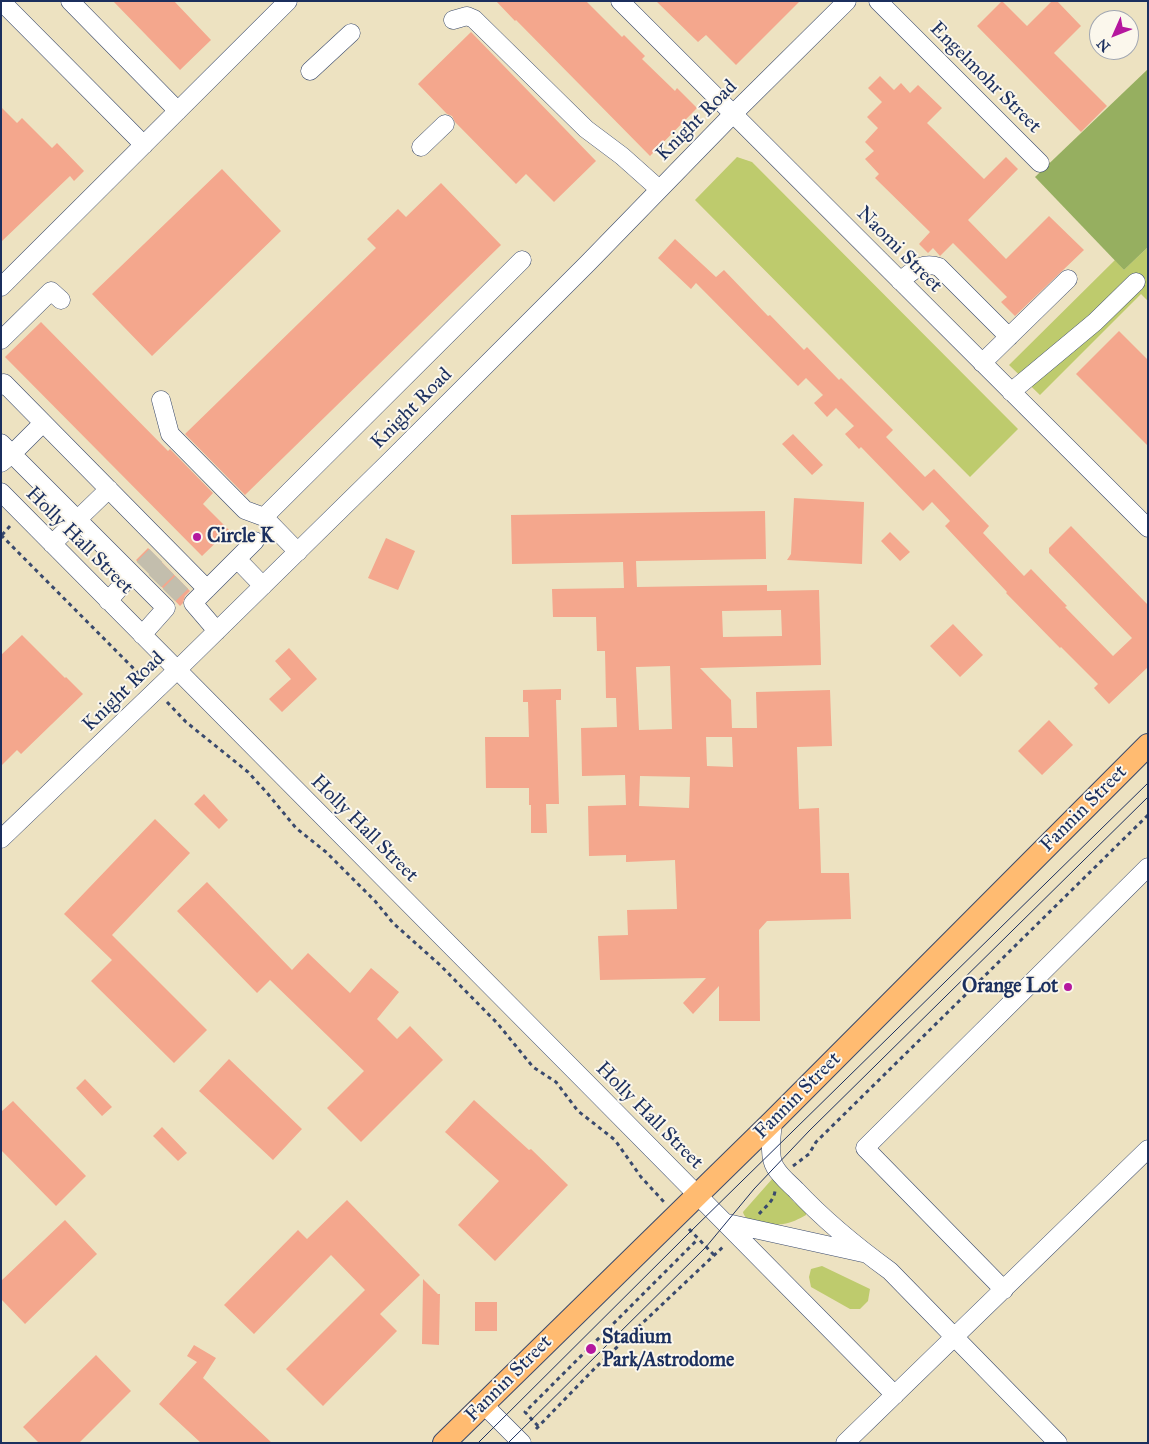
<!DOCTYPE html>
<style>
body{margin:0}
#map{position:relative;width:1149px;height:1444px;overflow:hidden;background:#ede2c1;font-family:"IM FELL Great Primer",serif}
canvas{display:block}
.frame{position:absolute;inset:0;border:2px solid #1b2f5e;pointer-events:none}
.north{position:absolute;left:1089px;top:10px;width:50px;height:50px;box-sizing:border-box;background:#fbf7ec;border:1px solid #a1a7b3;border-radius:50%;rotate:226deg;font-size:14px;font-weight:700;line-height:20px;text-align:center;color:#1b2f5e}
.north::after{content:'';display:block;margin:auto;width:18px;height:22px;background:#b5179e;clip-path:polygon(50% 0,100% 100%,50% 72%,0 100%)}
</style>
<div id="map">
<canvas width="1149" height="1444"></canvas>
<div class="frame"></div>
<div class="north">N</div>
</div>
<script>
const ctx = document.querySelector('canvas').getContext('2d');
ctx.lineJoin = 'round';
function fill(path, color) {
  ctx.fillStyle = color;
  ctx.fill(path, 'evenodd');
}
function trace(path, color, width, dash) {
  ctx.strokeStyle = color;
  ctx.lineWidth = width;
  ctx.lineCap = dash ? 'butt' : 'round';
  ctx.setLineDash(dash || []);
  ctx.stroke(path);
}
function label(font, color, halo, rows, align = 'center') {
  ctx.font = font + ' "IM FELL Great Primer",serif';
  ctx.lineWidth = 4;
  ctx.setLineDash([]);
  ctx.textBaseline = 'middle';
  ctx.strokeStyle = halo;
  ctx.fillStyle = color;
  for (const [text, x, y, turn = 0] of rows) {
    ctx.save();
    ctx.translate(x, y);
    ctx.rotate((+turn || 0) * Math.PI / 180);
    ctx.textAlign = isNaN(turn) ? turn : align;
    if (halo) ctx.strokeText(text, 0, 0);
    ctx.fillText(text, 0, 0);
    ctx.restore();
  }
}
fill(new Path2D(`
 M 737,157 L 752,162 L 1018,429 L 970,477 L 695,200 Z
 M 1148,247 L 1148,301 L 1141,294 L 1040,395 L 1009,365 L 1115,260 L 1124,270 Z
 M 773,1178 L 794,1202 L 806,1211 L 806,1215 C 799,1219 791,1223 783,1224 C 773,1226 745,1224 743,1212 Z
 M 822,1266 L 870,1289 L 868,1301 L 860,1309 L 850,1309 L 811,1287 L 809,1277 L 811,1269 Z`), '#becb6d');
fill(new Path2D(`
 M 1148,69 L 1148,247 L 1124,270 L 1035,177 Z`), '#96af60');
fill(new Path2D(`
 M 113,1 L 174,1 L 211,40 L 180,70 Z
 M 496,1 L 586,1 L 622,37 L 624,35 L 645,56 L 642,59 L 675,91 L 677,88 L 697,108 L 650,156 L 516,20 L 515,21 Z
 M 656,1 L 800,1 L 736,65 L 706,35 L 698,42 Z
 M 1002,1 L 1027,26 L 1052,1 L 1057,1 L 1081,26 L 1054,53 L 1107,106 L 1081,132 L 977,26 Z
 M 471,32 L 596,161 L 554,202 L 526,174 L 516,184 L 455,122 L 452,116 L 447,114 L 418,84 Z
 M 880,76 L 894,90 L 901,83 L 910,93 L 918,85 L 942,108 L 927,123 L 984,179 L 1006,157 L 1018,169 L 968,220 L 1006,259 L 1049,216 L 1084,250 L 1015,316 L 1001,302 L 1007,297 L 953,243 L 940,256 L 933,248 L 928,253 L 919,244 L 930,232 L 875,178 L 879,174 L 865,159 L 874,151 L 865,142 L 878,128 L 867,117 L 882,102 L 868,88 Z
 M 1,107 L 17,123 L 22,118 L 52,148 L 57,143 L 84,171 L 74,181 L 70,176 L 1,242 Z
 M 222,169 L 281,231 L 152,356 L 92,294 Z
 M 441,183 L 501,245 L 245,495 L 185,434 L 376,248 L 367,239 L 398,209 L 406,217 Z
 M 675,239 L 716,277 L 724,270 L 768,316 L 770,315 L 804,350 L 807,347 L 839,380 L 841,378 L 893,430 L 886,437 L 925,477 L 934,469 L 989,526 L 983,533 L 1024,576 L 1031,569 L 1067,606 L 1065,607 L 1113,656 L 1132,638 L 1049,553 L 1049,548 L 1071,526 L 1148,605 L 1148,667 L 1109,704 L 1094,688 L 1098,684 L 1061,647 L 1060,648 L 1006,593 L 1007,592 L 945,526 L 950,521 L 932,502 L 923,511 L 861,447 L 859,449 L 845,434 L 854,426 L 836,408 L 827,417 L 814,403 L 823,395 L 806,378 L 798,386 L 696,283 L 691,289 L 658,258 Z
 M 41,322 L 168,451 L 170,449 L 213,493 L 203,504 L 229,530 L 202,556 L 5,357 Z
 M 1119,331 L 1148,360 L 1148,446 L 1076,374 Z
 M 793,434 L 823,465 L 812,475 L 782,444 Z
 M 794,498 L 864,502 L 862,564 L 787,560 L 791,554 Z
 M 765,511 L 766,559 L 636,561 L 637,587 L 767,585 L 767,591 L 819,590 L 821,665 L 700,668 L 731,700 L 732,728 L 757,728 L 756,692 L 830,690 L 832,746 L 797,747 L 799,809 L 819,808 L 821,873 L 849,873 L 851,919 L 767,921 L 759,930 L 760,1021 L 719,1021 L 719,986 L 693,1014 L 683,1003 L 706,978 L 600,980 L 598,936 L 628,935 L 627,910 L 677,909 L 675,860 L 626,862 L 626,855 L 589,856 L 588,806 L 626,805 L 625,775 L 582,776 L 581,728 L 617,727 L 616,698 L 606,698 L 605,651 L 597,651 L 596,617 L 553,617 L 552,589 L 624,588 L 623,562 L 512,564 L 511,515 ZM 781,610 L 782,636 L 723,637 L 722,611 ZM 670,666 L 672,729 L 639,730 L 636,667 ZM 706,737 L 732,737 L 733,767 L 707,766 ZM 640,776 L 690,777 L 689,808 L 639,806 Z
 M 890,532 L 910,552 L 900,561 L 881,541 Z
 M 386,538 L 415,551 L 398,590 L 368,578 Z
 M 148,548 L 190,591 L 185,596 L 183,603 L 180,606 L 136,560 Z
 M 953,624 L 983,655 L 960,677 L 930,646 Z
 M 22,635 L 65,678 L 66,677 L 83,694 L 21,754 L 17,750 L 1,766 L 1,655 Z
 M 289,648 L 317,679 L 282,712 L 269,699 L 291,679 L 275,661 Z
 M 561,689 L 561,700 L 556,700 L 559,804 L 546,804 L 547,833 L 531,833 L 531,805 L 529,805 L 529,788 L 486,788 L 485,737 L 529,737 L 528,702 L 523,702 L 523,690 Z
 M 1049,720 L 1073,745 L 1042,775 L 1018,751 Z
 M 204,794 L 228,820 L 219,829 L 194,804 Z
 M 155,819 L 190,853 L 112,935 L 207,1030 L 174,1063 L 91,981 L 112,960 L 64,914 Z
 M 207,882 L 292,970 L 308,953 L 350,993 L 371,968 L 399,992 L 377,1019 L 397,1039 L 410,1026 L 443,1060 L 361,1142 L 327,1108 L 364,1071 L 270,980 L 257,993 L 177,911 Z
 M 229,1059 L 302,1129 L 273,1160 L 199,1091 Z
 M 85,1079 L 112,1107 L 102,1116 L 76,1088 Z
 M 474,1100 L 529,1150 L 531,1149 L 568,1185 L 495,1261 L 458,1225 L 499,1181 L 445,1132 Z
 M 13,1101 L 86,1176 L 56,1206 L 1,1150 L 1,1112 Z
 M 162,1127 L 187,1153 L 178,1161 L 153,1136 Z
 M 347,1200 L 420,1275 L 380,1314 L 397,1331 L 323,1406 L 286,1369 L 365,1290 L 331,1255 L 254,1334 L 224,1305 L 298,1230 L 307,1239 Z
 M 65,1220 L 97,1254 L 25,1324 L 1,1299 L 1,1281 Z
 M 423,1279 L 438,1294 L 440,1294 L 439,1345 L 422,1344 Z
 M 475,1302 L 497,1302 L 497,1331 L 475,1331 Z
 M 194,1345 L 216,1358 L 203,1378 L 272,1443 L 201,1443 L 159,1404 L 197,1362 L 187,1356 Z
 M 96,1355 L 131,1391 L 79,1443 L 39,1443 L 23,1427 Z`), '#f4a78d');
trace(new Path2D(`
 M 143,568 L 156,555
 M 155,581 L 168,568
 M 169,595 L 182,582`), '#c3bead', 18, [18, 9]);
const minor = new Path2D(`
 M 1,1 L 144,145
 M 70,1 L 178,111
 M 620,1 L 1148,528
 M 878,1 L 1040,163
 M 453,20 L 467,16 L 474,19 L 586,129 L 622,156 L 659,189
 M 310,71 L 351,33
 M 421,147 L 445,124
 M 900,281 C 913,271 922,261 939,267 L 1009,337
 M 1,287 L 288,1
 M 1,340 L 51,291 L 61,300
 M 982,363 L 1068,279
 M 1,386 L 4,383 L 207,589
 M 1011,392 L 1095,322 L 1136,282
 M 161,400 L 170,434 L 245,510 L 264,517 L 298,552
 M 1,443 L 12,454 L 43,423
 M 1,463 L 12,454 L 132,574
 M 1,492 C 299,794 598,1093 895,1395
 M 264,517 L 522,260
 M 52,544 L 109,489
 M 237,559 L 255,541
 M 108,601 L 132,574 L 166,608 L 142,635
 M 217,631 L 193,603 L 237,559 L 263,586
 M 1,839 L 177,670 L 391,460 L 588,263 L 733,114 L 847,1
 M 773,1121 C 772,1135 768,1155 775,1167 C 780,1176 789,1183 796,1190 C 824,1220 857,1247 890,1271 L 1058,1443
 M 727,1223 L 863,1253
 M 1004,1290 L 865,1148 L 1148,867
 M 483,1404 L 522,1443
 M 845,1443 L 1148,1149`);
const major = new Path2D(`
 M 444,1443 L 773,1121 L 1148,745`);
trace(minor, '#3a4a6d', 19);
trace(major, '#3a4a6d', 24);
trace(new Path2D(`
 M 1,535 L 145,680
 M 2,535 L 10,526
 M 167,702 L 186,722 L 248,772 L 268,794 L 296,828 L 326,852 L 375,901 L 393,923 L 440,965 L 498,1024 L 533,1067 L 556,1082 L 578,1111 L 615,1140 L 641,1177 L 664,1202
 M 793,1166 L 809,1154 L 816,1142 L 1148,815
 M 759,1214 C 765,1207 774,1201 775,1191
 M 689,1229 L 714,1255
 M 538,1426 L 525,1412 L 698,1239
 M 536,1429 L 597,1366 L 725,1245`), '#3a4a6d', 3, [4, 4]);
trace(minor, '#fff', 18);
trace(major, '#ffbb71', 22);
trace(new Path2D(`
 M 478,1443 L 691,1231 L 1148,783
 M 508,1443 L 706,1247 L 754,1189 L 809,1131 L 1148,797`), '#1b2f5e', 1);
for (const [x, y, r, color] of [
 [197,537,5,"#b5179e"],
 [1068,987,5,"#b5179e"],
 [591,1349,6,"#b5179e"]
]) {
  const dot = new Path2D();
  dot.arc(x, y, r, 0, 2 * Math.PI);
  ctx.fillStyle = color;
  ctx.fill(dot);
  trace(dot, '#fbf7ec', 2);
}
label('20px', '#1b2f5e', '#fbf7ec', [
 ["Engelmohr Street",985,78,45],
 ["Knight Road",697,121,-45],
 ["Naomi Street",899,250,45],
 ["Knight Road",412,409,-45],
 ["Holly Hall Street",79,541,45],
 ["Knight Road",124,692,-44],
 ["Fannin Street",1084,809,-45],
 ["Holly Hall Street",364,829,45],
 ["Fannin Street",798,1096,-45],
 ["Holly Hall Street",649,1116,45],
 ["Fannin Street",509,1379,-45]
]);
label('bold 20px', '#1b2f5e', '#fbf7ec', [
 ["Circle K",207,537],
 ["Orange Lot",1058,987,"right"],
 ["Stadium",602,1338],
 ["Park/Astrodome",602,1361]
], 'left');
</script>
